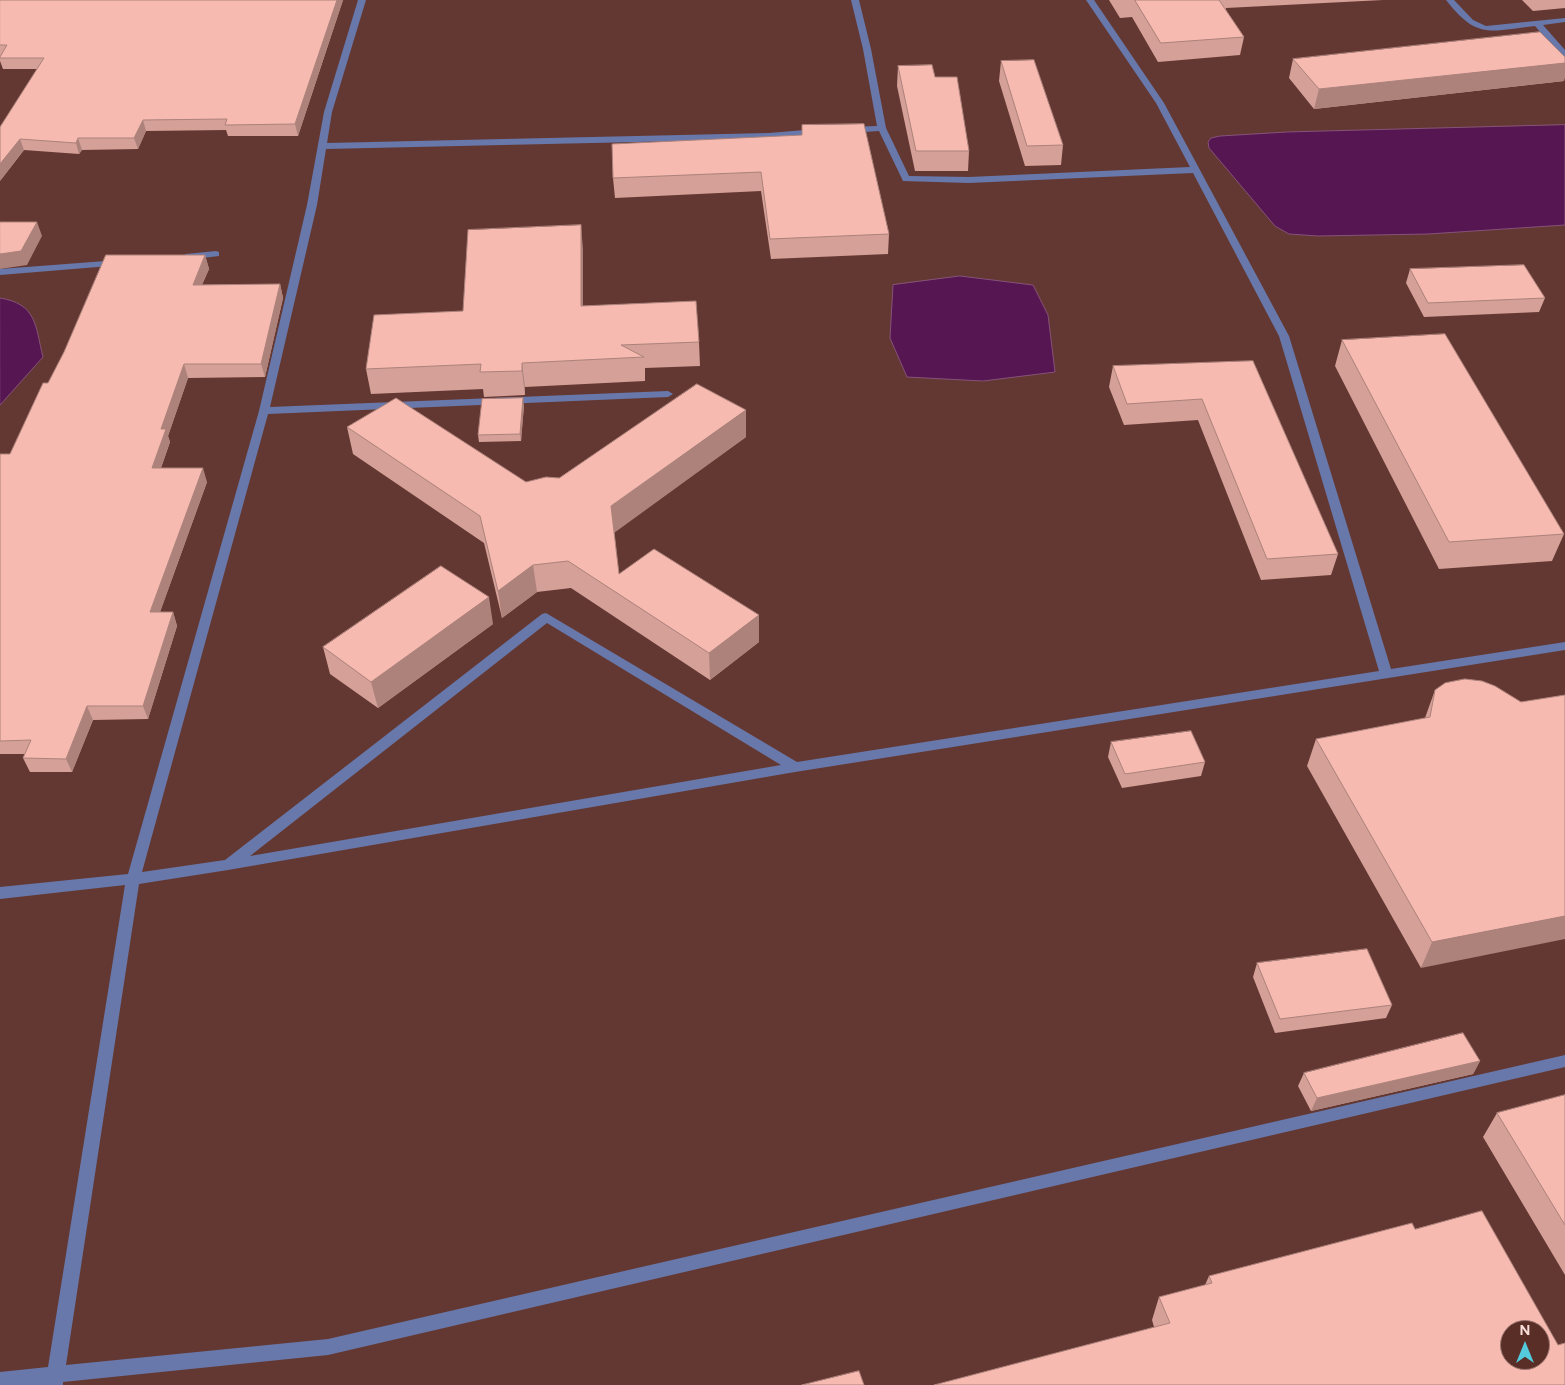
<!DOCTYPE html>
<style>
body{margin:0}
#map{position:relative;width:1565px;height:1385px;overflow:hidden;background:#643832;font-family:Figtree,sans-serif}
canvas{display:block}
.north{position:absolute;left:1500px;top:1320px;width:50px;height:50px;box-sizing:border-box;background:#592e27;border:1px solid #99746e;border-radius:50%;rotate:0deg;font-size:14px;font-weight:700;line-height:20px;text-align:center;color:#faded9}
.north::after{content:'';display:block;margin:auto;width:18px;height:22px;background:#54cadd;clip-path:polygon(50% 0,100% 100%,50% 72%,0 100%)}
</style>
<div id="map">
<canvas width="1565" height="1385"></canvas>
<div class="north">N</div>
</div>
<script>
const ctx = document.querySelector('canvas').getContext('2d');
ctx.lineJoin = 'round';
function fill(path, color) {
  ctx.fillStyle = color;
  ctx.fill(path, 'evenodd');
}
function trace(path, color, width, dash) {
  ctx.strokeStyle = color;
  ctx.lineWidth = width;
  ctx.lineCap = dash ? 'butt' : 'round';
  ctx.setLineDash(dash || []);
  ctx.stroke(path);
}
const water = new Path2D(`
 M 1565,125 L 1565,225 L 1428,234 L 1318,236 L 1289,234 L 1275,226 L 1209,148 L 1208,142 L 1211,138 L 1220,136 L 1287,132 Z
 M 960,276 L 1033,285 L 1048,315 L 1055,372 L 983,381 L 907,377 L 890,338 L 893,285 Z
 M 0,298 C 37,304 35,325 43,357 L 0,405 Z`);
fill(water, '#551652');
trace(water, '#86527a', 1);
fill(new Path2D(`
 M 358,0 L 366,0 L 332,112 L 327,143 L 769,133 L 817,129 L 821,132 L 817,135 L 769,139 L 326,149 L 317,205 L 270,407 L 668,391 L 673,394 L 668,397 L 268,414 L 142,872 L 225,860 L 542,614 L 546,613 L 797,762 L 1379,671 L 1279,336 L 1193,173 L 969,183 L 903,181 L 879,131 L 849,133 L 845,130 L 849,127 L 877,126 L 863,49 L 851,0 L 859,0 L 871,49 L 886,128 L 909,176 L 969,177 L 1190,167 L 1156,103 L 1086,0 L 1094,0 L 1164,103 L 1289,336 L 1391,669 L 1565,642 L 1565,650 L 795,772 L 228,870 L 139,884 L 66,1365 L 328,1339 L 1565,1055 L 1565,1067 L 328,1355 L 63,1382 L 63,1385 L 0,1385 L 0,1372 L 48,1367 L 125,885 L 0,899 L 0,887 L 128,874 L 259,411 L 307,205 L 324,112 ZM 547,623 L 781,765 L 250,856 Z
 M 1446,0 L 1454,0 L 1473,20 L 1486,26 L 1565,18 L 1565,22 L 1543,25 L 1565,50 L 1565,58 L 1562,57 L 1535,26 C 1490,31 1477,40 1446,0 Z
 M 216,251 L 219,252 L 219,256 L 186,260 L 181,257 L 186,254 Z
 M 119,260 L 122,261 L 122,265 L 0,275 L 0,269 Z`), '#6878ab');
fill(new Path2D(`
 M 0,0 L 343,0 L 298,136 L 228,136 L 226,130 L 146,131 L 138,149 L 82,150 L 79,154 L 24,150 L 0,181 L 37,69 L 3,69 L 0,61 Z
 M 1109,0 L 1383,0 L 1226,8 L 1226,10 L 1244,37 L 1240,55 L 1158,62 L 1132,17 L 1120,18 Z
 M 1522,0 L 1565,0 L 1565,8 L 1533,11 Z
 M 1293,59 L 1564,81 L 1314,109 L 1289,78 Z
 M 1001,61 L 1063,145 L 1061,165 L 1025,166 L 999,81 Z
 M 898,66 L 935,77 L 969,151 L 968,171 L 915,171 L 897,86 Z
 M 802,125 L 889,234 L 888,254 L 771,259 L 761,191 L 615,198 L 613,178 L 802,135 Z
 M 583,249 L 583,306 L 699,342 L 700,366 L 645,368 L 645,381 L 525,387 L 525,395 L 484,397 L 483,389 L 371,394 L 366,369 L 463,311 Z
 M 205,255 L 209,269 L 202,285 L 280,284 L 283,298 L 265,377 L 188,378 L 168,436 L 170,442 L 161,468 L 207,482 L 160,612 L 173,612 L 177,626 L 148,719 L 93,720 L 72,772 L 30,772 L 23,758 L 25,754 L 0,754 L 0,454 L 10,454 L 48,383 Z
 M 1410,269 L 1545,298 L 1539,312 L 1424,317 L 1406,283 Z
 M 1342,340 L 1564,534 L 1552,561 L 1439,569 L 1335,366 Z
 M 1253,361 L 1338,554 L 1331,575 L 1261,580 L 1198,420 L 1124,425 L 1109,387 L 1113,366 Z
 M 524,405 L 521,441 L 479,442 L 478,435 Z
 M 347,427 L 526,482 L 559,478 L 746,437 L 614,532 L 619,574 L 759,642 L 710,680 L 571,588 L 537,592 L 502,618 L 484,543 L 353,454 Z
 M 493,624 L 378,708 L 330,674 L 323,647 Z
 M 1435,690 L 1521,702 L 1565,695 L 1421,968 L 1307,766 L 1316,739 L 1425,718 Z
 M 1111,742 L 1205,762 L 1201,776 L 1122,788 L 1108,757 Z
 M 1257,963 L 1392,1005 L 1386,1018 L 1275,1033 L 1253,977 Z
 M 1480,1061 L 1473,1074 L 1311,1111 L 1298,1086 L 1304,1073 Z
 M 1565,1095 L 1565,1275 L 1483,1137 L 1497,1113 Z
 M 1415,1229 L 1558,1345 L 1565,1385 L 1154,1327 L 1152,1320 L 1159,1297 L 1205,1285 L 1209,1276 Z`), '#d4a097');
fill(new Path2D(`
 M 337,0 L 343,0 L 298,136 L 295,124 Z
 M 1565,63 L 1565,78 L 1564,81 L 1314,109 L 1319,89 Z
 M 143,120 L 146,131 L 138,149 L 134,138 Z
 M 78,138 L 82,150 L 79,154 L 76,143 Z
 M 20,139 L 24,150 L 0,181 L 0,164 Z
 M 37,222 L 42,236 L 27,265 L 0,269 L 0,254 Z
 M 581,225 L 583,249 L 583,330 L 581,306 Z
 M 205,255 L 209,269 L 196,298 L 193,285 Z
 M 280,284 L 283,298 L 265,377 L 261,364 Z
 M 522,363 L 525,387 L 525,395 L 522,371 Z
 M 184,364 L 188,378 L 168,436 L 170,442 L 156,482 L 152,468 L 161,429 Z
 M 523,398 L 524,405 L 521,441 L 520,434 Z
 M 746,410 L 746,437 L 614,533 L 611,506 Z
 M 203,468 L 207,482 L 155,626 L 150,612 Z
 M 533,565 L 537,592 L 502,618 L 498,591 Z
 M 489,597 L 493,624 L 378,708 L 371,682 Z
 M 173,612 L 177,626 L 148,719 L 143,706 Z
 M 759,615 L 759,642 L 710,680 L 709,653 Z
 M 87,706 L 93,720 L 72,772 L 66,759 Z
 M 1565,916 L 1565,939 L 1421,968 L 1432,942 Z
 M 1480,1061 L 1473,1074 L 1311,1111 L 1317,1098 Z`), '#ac827b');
const building = new Path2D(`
 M 0,0 L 337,0 L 295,124 L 225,125 L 227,119 L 143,120 L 134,138 L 78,138 L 76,143 L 20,139 L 0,164 L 0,127 L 44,58 L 0,58 L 0,57 L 7,45 L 0,45 Z
 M 1135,0 L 1219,0 L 1244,37 L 1161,43 Z
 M 1540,32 L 1565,57 L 1565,63 L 1319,89 L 1293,59 Z
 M 1034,60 L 1063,145 L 1027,146 L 1001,61 Z
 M 932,65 L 935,77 L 957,77 L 969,151 L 916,151 L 898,66 Z
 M 864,124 L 889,234 L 770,239 L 761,172 L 613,178 L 612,144 L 802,135 L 802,125 Z
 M 0,222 L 37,222 L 21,251 L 0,254 Z
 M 581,225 L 581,306 L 696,301 L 699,342 L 621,345 L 644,357 L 522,363 L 522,371 L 480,372 L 481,364 L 366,369 L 374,315 L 463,311 L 468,230 Z
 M 106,255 L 205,255 L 193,285 L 280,284 L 261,364 L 184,364 L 161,429 L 166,429 L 152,468 L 203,468 L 150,612 L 173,612 L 143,706 L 87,706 L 66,759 L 23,758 L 31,740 L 0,741 L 0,454 L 10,454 L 43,383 L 48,383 L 64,352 Z
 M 1524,265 L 1545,298 L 1428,303 L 1410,269 Z
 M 1445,334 L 1564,534 L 1449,542 L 1342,340 Z
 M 1253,361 L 1338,554 L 1267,559 L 1202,399 L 1127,404 L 1113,366 Z
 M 697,384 L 746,410 L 611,506 L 619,574 L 654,549 L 759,615 L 709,653 L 568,561 L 533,565 L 498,591 L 480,516 L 347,427 L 396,398 L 526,482 L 546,477 L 559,478 Z
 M 523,398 L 520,434 L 478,435 L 482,399 Z
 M 441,566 L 489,597 L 371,682 L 323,647 Z
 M 1465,679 L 1482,681 L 1495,686 L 1521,702 L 1565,695 L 1565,916 L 1432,942 L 1316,739 L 1430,717 L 1435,690 L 1445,683 Z
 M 1191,731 L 1205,762 L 1125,774 L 1111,742 Z
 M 1367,949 L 1392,1005 L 1280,1019 L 1257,963 Z
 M 1463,1033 L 1480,1061 L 1317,1098 L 1304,1073 Z
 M 1565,1095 L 1565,1225 L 1497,1113 Z
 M 1482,1211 L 1558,1345 L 1565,1343 L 1565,1385 L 934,1385 L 1170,1323 L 1159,1297 L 1212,1283 L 1209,1276 L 1412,1223 L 1415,1229 ZM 1510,1330 L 1540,1330 L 1540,1360 L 1510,1360 Z
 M 859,1371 L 864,1385 L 802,1385 Z`);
fill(building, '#f6bab0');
trace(building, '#ac827b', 1);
</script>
